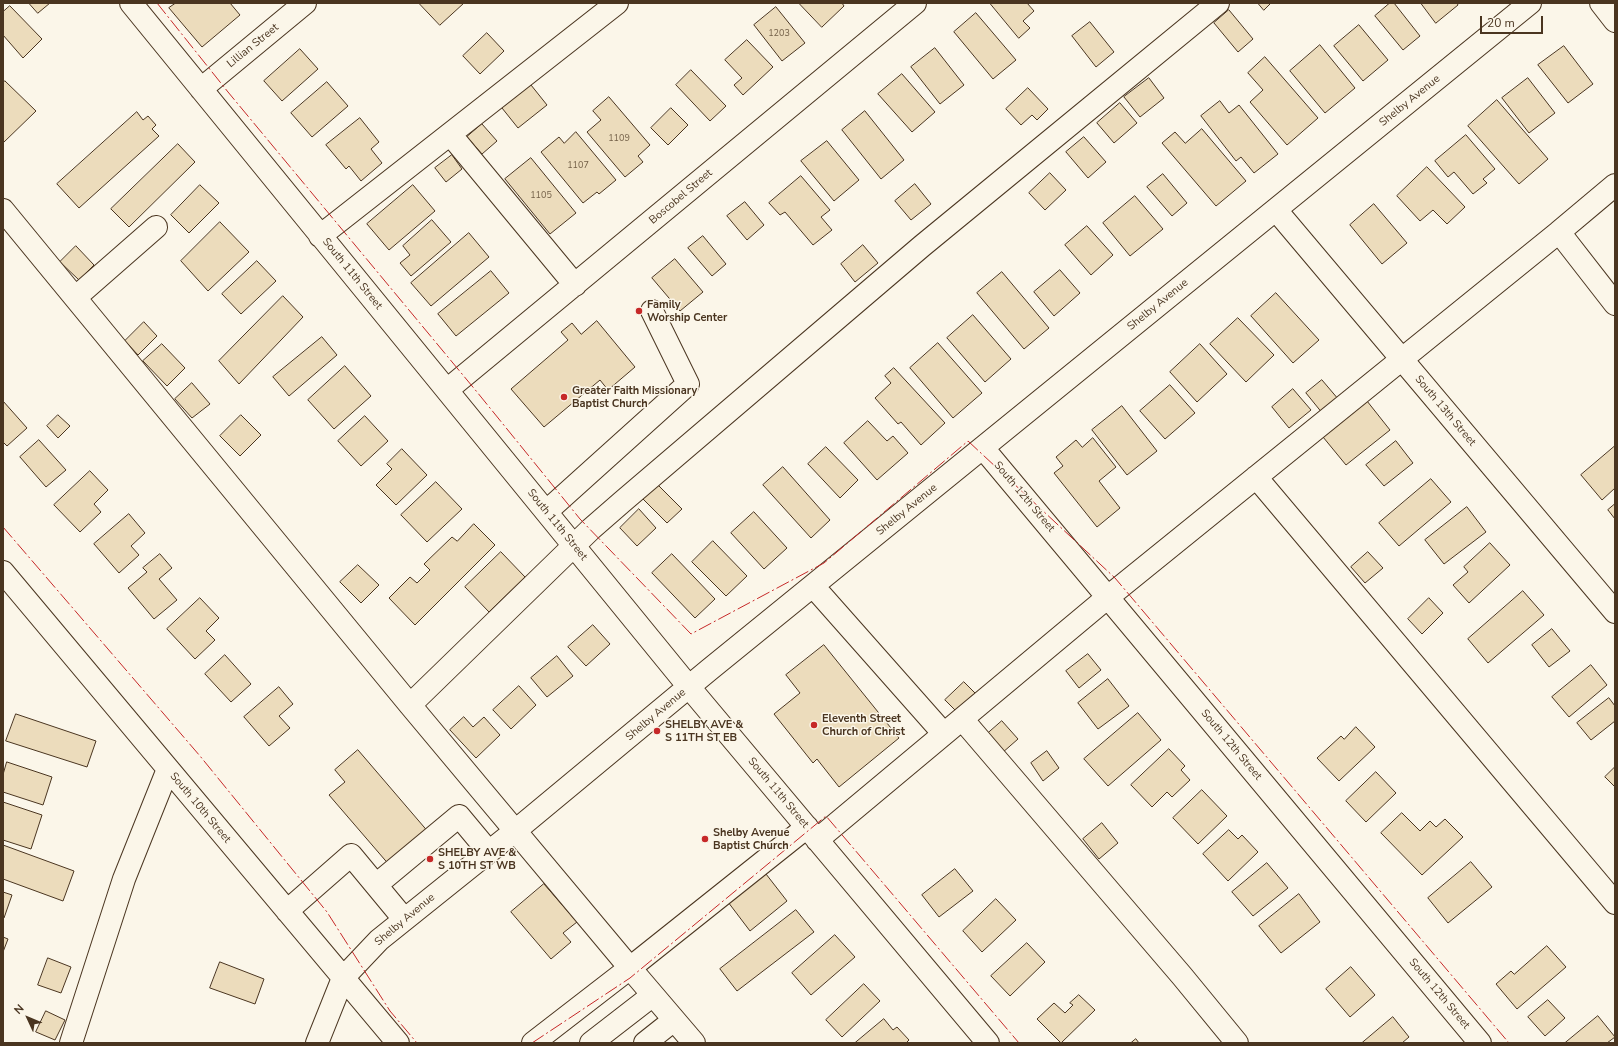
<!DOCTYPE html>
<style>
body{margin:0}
#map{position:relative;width:1618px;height:1046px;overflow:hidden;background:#fbf6e9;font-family:"Nunito Sans",sans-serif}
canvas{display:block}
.frame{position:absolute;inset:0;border:4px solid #4a3520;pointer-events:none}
.north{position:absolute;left:8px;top:998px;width:40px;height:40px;-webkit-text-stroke:3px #fbf6e9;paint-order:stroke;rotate:314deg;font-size:11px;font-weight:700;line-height:16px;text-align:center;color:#4a3520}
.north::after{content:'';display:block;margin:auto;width:14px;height:18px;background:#4a3520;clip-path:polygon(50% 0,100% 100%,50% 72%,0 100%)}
.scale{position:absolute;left:1480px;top:16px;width:63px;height:18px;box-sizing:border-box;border:2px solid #4a3520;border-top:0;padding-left:5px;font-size:12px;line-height:14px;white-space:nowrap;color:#4a3520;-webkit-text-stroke:3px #fbf6e9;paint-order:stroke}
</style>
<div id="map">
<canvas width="1618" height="1046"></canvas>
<div class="frame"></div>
<div class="north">N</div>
<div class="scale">20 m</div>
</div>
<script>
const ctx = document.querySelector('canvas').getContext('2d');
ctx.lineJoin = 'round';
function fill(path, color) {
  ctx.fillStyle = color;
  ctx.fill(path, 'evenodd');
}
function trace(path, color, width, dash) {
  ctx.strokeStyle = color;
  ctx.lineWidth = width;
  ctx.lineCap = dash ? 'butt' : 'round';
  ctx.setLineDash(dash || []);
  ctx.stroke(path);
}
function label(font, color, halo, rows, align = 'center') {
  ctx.font = font + ' "Nunito Sans",sans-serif';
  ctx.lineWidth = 3;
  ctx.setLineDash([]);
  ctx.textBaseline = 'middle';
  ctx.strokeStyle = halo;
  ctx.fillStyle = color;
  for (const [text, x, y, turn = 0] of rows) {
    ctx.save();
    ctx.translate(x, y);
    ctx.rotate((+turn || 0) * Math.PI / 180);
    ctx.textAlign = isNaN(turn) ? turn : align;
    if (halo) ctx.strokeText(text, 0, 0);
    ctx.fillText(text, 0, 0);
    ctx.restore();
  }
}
const building = new Path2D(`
 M 29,3 L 50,3 L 38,13 Z
 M 176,3 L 230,3 L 240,15 L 202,47 L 169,8 Z
 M 419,3 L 464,3 L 440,25 Z
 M 799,3 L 842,3 L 844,6 L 822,27 Z
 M 990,3 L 1027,3 L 1034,11 L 1023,21 L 1030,28 L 1019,38 Z
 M 1258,3 L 1271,3 L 1264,10 Z
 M 1390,3 L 1394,3 L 1420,36 L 1403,50 L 1375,16 Z
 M 1421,3 L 1457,3 L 1458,5 L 1436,23 Z
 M 10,6 L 42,39 L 23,58 L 3,35 L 3,12 Z
 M 776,7 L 805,43 L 782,61 L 754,25 Z
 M 1229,10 L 1253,39 L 1238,52 L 1214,23 Z
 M 976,13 L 1016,60 L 993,79 L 954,32 Z
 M 1090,22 L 1114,52 L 1096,67 L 1072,36 Z
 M 1359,25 L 1388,60 L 1363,81 L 1334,46 Z
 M 487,33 L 504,51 L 480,74 L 463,56 Z
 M 747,40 L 773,67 L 743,95 L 734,85 L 742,78 L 725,60 Z
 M 1320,45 L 1355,88 L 1325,113 L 1290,71 Z
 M 1564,46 L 1593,84 L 1568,103 L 1538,65 Z
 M 935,48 L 964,85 L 940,104 L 911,67 Z
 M 300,49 L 318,69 L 282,101 L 264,81 Z
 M 1265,57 L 1318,118 L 1287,145 L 1250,102 L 1263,90 L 1248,73 Z
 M 691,70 L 726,106 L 710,121 L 676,85 Z
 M 902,74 L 935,112 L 912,132 L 878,94 Z
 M 1149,78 L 1164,98 L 1140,117 L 1124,97 Z
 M 1528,78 L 1555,113 L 1529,133 L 1502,98 Z
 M 5,81 L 36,111 L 3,143 L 3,83 Z
 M 327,82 L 348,106 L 312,137 L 291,113 Z
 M 531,85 L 547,105 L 518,128 L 502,108 Z
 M 1028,88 L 1048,109 L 1037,120 L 1032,115 L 1021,125 L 1006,109 Z
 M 609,97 L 650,145 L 638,156 L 643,162 L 625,177 L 587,132 L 601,120 L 593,111 Z
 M 1497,100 L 1548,159 L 1519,184 L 1468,126 Z
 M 1220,101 L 1229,113 L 1239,105 L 1278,154 L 1254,173 L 1241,157 L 1236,161 L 1201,116 Z
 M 1120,103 L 1137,123 L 1114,143 L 1097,123 Z
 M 671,108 L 688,125 L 668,145 L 651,128 Z
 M 865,111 L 904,160 L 881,179 L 842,130 Z
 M 137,112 L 143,120 L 148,116 L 156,125 L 152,129 L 159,136 L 79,208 L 57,184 Z
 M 360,118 L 379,142 L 371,149 L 382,163 L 361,181 L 349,166 L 346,169 L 326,145 Z
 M 482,124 L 497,141 L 482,154 L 467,137 Z
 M 1202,129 L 1246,181 L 1216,206 L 1162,143 L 1175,132 L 1185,143 Z
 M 576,132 L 616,180 L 599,194 L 597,192 L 583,203 L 541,152 L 559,137 L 564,143 Z
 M 1466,135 L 1495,169 L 1483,179 L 1487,183 L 1473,194 L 1454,172 L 1448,177 L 1435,161 Z
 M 1084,137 L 1106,162 L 1088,178 L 1066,152 Z
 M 827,141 L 859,180 L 834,201 L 801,161 Z
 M 178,144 L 195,162 L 129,227 L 111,209 Z
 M 452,155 L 462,169 L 446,182 L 435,168 Z
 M 531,158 L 576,213 L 550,234 L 505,179 Z
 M 1427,167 L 1465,207 L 1447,224 L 1433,210 L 1420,221 L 1397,196 Z
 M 1050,173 L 1066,190 L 1045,210 L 1029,193 Z
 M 1163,174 L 1187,203 L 1172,216 L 1147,187 Z
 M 801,176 L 830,210 L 821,217 L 832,230 L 813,245 L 785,212 L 780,215 L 769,203 Z
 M 915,184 L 931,204 L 911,220 L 895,201 Z
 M 200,185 L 219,203 L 189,233 L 171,215 Z
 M 413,185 L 435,211 L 389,250 L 367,224 Z
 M 1135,196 L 1163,229 L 1130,256 L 1103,223 Z
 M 745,202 L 764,225 L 747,240 L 727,216 Z
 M 1374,204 L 1407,243 L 1382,264 L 1350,225 Z
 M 432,220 L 451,242 L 411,276 L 400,263 L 410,255 L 403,246 Z
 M 220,222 L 249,252 L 208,291 L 181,261 Z
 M 1087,226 L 1113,255 L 1091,275 L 1065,245 Z
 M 469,233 L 489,257 L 431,306 L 411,283 Z
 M 703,236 L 726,264 L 712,276 L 688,248 Z
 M 863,245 L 878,263 L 855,282 L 841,264 Z
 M 76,246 L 94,265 L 79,280 L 60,262 Z
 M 675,259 L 703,292 L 680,311 L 652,278 Z
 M 257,261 L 276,281 L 241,314 L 222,294 Z
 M 1060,270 L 1080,293 L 1054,316 L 1034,292 Z
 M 491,271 L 509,293 L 456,336 L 438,314 Z
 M 1002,272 L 1049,328 L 1024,349 L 977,293 Z
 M 1276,293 L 1319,340 L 1293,363 L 1251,316 Z
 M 283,296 L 303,317 L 239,384 L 219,361 Z
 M 973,315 L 1011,359 L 985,382 L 947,338 Z
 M 1238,318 L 1274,355 L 1246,382 L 1210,344 Z
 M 597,321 L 635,367 L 608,390 L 600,380 L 544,427 L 511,389 L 568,340 L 561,332 L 572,323 L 581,334 Z
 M 144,322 L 157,336 L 138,355 L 125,341 Z
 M 322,337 L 337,355 L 289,396 L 273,377 Z
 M 938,343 L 982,393 L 953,418 L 910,368 Z
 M 162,344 L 185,368 L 167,386 L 143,361 Z
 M 1200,344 L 1227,374 L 1197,402 L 1170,372 Z
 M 345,366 L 371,396 L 334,429 L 308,400 Z
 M 894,368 L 945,423 L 921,445 L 901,422 L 898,424 L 875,398 L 891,383 L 885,376 Z
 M 1322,380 L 1339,400 L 1323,414 L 1306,393 Z
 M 192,383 L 210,404 L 192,418 L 175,399 Z
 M 1170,385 L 1195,413 L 1165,439 L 1140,411 Z
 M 1293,389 L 1311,410 L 1289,428 L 1272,407 Z
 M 3,401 L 27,428 L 7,446 L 3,442 Z
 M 1367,401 L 1390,430 L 1346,465 L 1323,437 Z
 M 1122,406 L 1157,451 L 1127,475 L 1092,430 Z
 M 58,415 L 70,426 L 58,438 L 47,426 Z
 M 241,415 L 261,435 L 240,456 L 220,436 Z
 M 365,416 L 388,441 L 361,466 L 338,441 Z
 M 868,421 L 887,441 L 893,436 L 908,453 L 877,480 L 844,443 Z
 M 1093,438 L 1116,467 L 1099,481 L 1120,508 L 1097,527 L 1054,473 L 1063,466 L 1056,457 L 1076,440 L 1082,447 Z
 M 39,440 L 66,470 L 46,487 L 20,457 Z
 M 1396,441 L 1413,463 L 1384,486 L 1366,465 Z
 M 1615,446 L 1615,488 L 1602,500 L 1581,475 Z
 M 826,447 L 858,480 L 840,498 L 808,464 Z
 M 402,449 L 427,475 L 396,505 L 376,485 L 392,469 L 387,464 Z
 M 783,467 L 830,520 L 811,538 L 763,485 Z
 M 90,471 L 108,490 L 94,504 L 101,512 L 80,532 L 54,505 Z
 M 652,479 L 682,509 L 667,523 L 637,493 Z
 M 1431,479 L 1451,502 L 1399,546 L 1379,523 Z
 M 436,482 L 462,509 L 427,542 L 401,515 Z
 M 1615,504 L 1615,519 L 1608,510 Z
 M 1467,507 L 1486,532 L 1444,564 L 1425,540 Z
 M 639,509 L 656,528 L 637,546 L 620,528 Z
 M 754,512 L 787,548 L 764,569 L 731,533 Z
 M 129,514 L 145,533 L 131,546 L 139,555 L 119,573 L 94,544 Z
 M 474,524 L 495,545 L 415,625 L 389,598 L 410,577 L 417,583 L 430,570 L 424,564 L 452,537 L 457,541 Z
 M 713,541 L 747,576 L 726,596 L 692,562 Z
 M 1490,543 L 1510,565 L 1469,603 L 1453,585 L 1468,572 L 1464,567 Z
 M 501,552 L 525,577 L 489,612 L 465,587 Z
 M 1368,552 L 1383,568 L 1365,583 L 1351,567 Z
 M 160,554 L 172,568 L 159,579 L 177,600 L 154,619 L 128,588 L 147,572 L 143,568 Z
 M 672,554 L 715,599 L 695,618 L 652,573 Z
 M 358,565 L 379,585 L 361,603 L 340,582 Z
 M 1523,591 L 1544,615 L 1488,663 L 1468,639 Z
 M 200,598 L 219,618 L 206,631 L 215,640 L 195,659 L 167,629 Z
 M 1429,598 L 1443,613 L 1422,634 L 1408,619 Z
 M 593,625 L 610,644 L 586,666 L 568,647 Z
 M 1552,629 L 1570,651 L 1549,667 L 1532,645 Z
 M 824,645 L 899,738 L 839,787 L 817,759 L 813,763 L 774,714 L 800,693 L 786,675 Z
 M 1088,654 L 1101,670 L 1079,688 L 1066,671 Z
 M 225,655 L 251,684 L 231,702 L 205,674 Z
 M 557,656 L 573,676 L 547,697 L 531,678 Z
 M 1591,665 L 1607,685 L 1569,717 L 1552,697 Z
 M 1108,679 L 1129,706 L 1098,729 L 1078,703 Z
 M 964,682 L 975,693 L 956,711 L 945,700 Z
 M 519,686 L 536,705 L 511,729 L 493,710 Z
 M 279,687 L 293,704 L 279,716 L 290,728 L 269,746 L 244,717 Z
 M 1609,698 L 1615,706 L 1615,721 L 1591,740 L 1577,723 Z
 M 1138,713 L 1161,740 L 1108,786 L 1084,759 Z
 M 16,714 L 96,741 L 87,767 L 6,741 Z
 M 464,717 L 473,727 L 484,717 L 500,735 L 476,758 L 450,730 Z
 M 1002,721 L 1018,739 L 1002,753 L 986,735 Z
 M 1356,727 L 1375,747 L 1339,781 L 1317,758 L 1341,736 L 1344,739 Z
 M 1169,749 L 1185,766 L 1181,770 L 1190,780 L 1172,797 L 1167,792 L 1152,807 L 1131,785 Z
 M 358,750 L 430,834 L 391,867 L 329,795 L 345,782 L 335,770 Z
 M 1047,751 L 1059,768 L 1043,781 L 1031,763 Z
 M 7,762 L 52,777 L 43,805 L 3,792 L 3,775 Z
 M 1615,767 L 1615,787 L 1605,777 Z
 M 1376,772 L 1396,793 L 1366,822 L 1346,801 Z
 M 1202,790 L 1227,816 L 1198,844 L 1173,818 Z
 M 3,802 L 42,815 L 31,849 L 3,840 Z
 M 1402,813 L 1420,831 L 1430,821 L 1436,827 L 1445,819 L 1463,837 L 1422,875 L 1381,833 Z
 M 1102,823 L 1118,843 L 1099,859 L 1083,839 Z
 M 1229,830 L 1238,839 L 1242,835 L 1258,852 L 1228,881 L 1203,854 Z
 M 3,845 L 74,871 L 63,901 L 3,879 Z
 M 1471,862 L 1492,887 L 1448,923 L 1428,898 Z
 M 1267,863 L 1288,888 L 1253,916 L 1232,892 Z
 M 955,869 L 973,891 L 939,917 L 922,895 Z
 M 766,874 L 787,901 L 750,931 L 728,902 Z
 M 544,884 L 577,922 L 563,933 L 571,942 L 551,959 L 511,912 Z
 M 3,892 L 12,895 L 4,918 L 3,917 Z
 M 1299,894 L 1320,922 L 1281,953 L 1259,926 Z
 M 996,899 L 1016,920 L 982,952 L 963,931 Z
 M 796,910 L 814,932 L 737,991 L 720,969 Z
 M 835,935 L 855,957 L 811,995 L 792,973 Z
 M 3,937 L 8,939 L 3,952 Z
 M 1027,943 L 1045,962 L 1010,996 L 991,976 Z
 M 1547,946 L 1566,967 L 1517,1009 L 1496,984 L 1511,971 L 1514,974 Z
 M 48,958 L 71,967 L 61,993 L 38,985 Z
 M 220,962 L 264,979 L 255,1004 L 210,988 Z
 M 1351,967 L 1375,995 L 1350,1017 L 1326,989 Z
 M 864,984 L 880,1001 L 842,1037 L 826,1020 Z
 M 1079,995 L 1095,1010 L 1061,1043 L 1037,1019 L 1054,1003 L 1065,1013 L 1073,1005 L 1070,1003 Z
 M 1548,1000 L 1565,1018 L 1545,1036 L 1528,1017 Z
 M 46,1011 L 65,1020 L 55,1040 L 36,1032 Z
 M 1598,1016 L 1615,1037 L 1607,1043 L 1565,1043 Z
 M 1393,1017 L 1409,1037 L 1402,1043 L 1362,1043 Z
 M 884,1019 L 893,1030 L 897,1027 L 909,1040 L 906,1043 L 855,1043 Z
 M 1136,1039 L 1139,1043 L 1131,1043 Z`);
fill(building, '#ecdcbc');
trace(building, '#4a3520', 1);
const minor = new Path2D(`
 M 131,3 L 689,687 L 988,1043
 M 1601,3 L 1615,21
 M 201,89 L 305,3
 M 450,134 L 575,285
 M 3,210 L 410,705 L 630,968 L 807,827
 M 1276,210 L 1615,612
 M 1559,232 L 1615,185
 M 320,236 L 617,3
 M 76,297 L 156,227
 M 447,390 L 915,3
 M 983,448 L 1480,1043
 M 1256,477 L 1615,903
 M 547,511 L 688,384 L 652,311
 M 3,572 L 398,1043
 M 813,586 L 944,734
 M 410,705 L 591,529 L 622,502 L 922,246 L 1218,3
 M 962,719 L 1182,976 L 1237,1043
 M 817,840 L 1108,597 L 1559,232 L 1615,304
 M 376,885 L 459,816 L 489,852
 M 287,911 L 351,855 L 404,919
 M 71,1043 L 124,879 L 168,769
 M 317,1043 L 343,978 L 379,940 L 515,831 L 709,670 L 1530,3
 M 533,1043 L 630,968 L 694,1043
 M 591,1043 L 653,995
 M 645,1043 L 674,1020`);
trace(minor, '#4a3520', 24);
trace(minor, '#fbf6e9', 22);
trace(new Path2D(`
 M 157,3 L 228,92 L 477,392 L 580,519 L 691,634 L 824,563 L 968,441 L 1115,578 L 1509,1043
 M 3,527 L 200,756 L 327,912 L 390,1011 L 417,1043
 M 532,1043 L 630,978 L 826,816 L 1019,1043`), '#c62828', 1, [14, 3, 2, 3]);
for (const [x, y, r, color] of [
 [639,311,4,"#c62828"],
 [564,397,4,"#c62828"],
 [814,725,4,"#c62828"],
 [657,731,4,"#c62828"],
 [705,839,4,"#c62828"],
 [430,859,4,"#c62828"]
]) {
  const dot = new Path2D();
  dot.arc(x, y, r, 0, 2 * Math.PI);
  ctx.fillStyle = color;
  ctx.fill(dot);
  trace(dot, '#fbf6e9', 1.5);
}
label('9px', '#725f47', null, [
 ["1203",779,34],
 ["1109",619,139],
 ["1107",578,166],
 ["1105",541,196]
]);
label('11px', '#4a3520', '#fbf6e9', [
 ["Lillian Street",253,46,-39],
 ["Shelby Avenue",1410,101,-39],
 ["Boscobel Street",681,197,-40],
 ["South 11th Street",352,274,51],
 ["Shelby Avenue",1158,305,-39],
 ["South 13th Street",1445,411,50],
 ["South 12th Street",1024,497,50],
 ["Shelby Avenue",907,510,-39],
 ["South 11th Street",557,525,51],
 ["Shelby Avenue",656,715,-40],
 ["South 12th Street",1231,745,50],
 ["South 11th Street",778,793,50],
 ["South 10th Street",200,808,50],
 ["Shelby Avenue",405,920,-40],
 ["South 12th Street",1439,994,50]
]);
label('bold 11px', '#4a3520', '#fbf6e9', [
 ["Family",647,305],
 ["Worship Center",647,318],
 ["Greater Faith Missionary",572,391],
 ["Baptist Church",572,404],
 ["Eleventh Street",822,719],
 ["Church of Christ",822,732],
 ["SHELBY AVE &",665,725],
 ["S 11TH ST EB",665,738],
 ["Shelby Avenue",713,833],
 ["Baptist Church",713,846],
 ["SHELBY AVE &",438,853],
 ["S 10TH ST WB",438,866]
], 'left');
</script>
